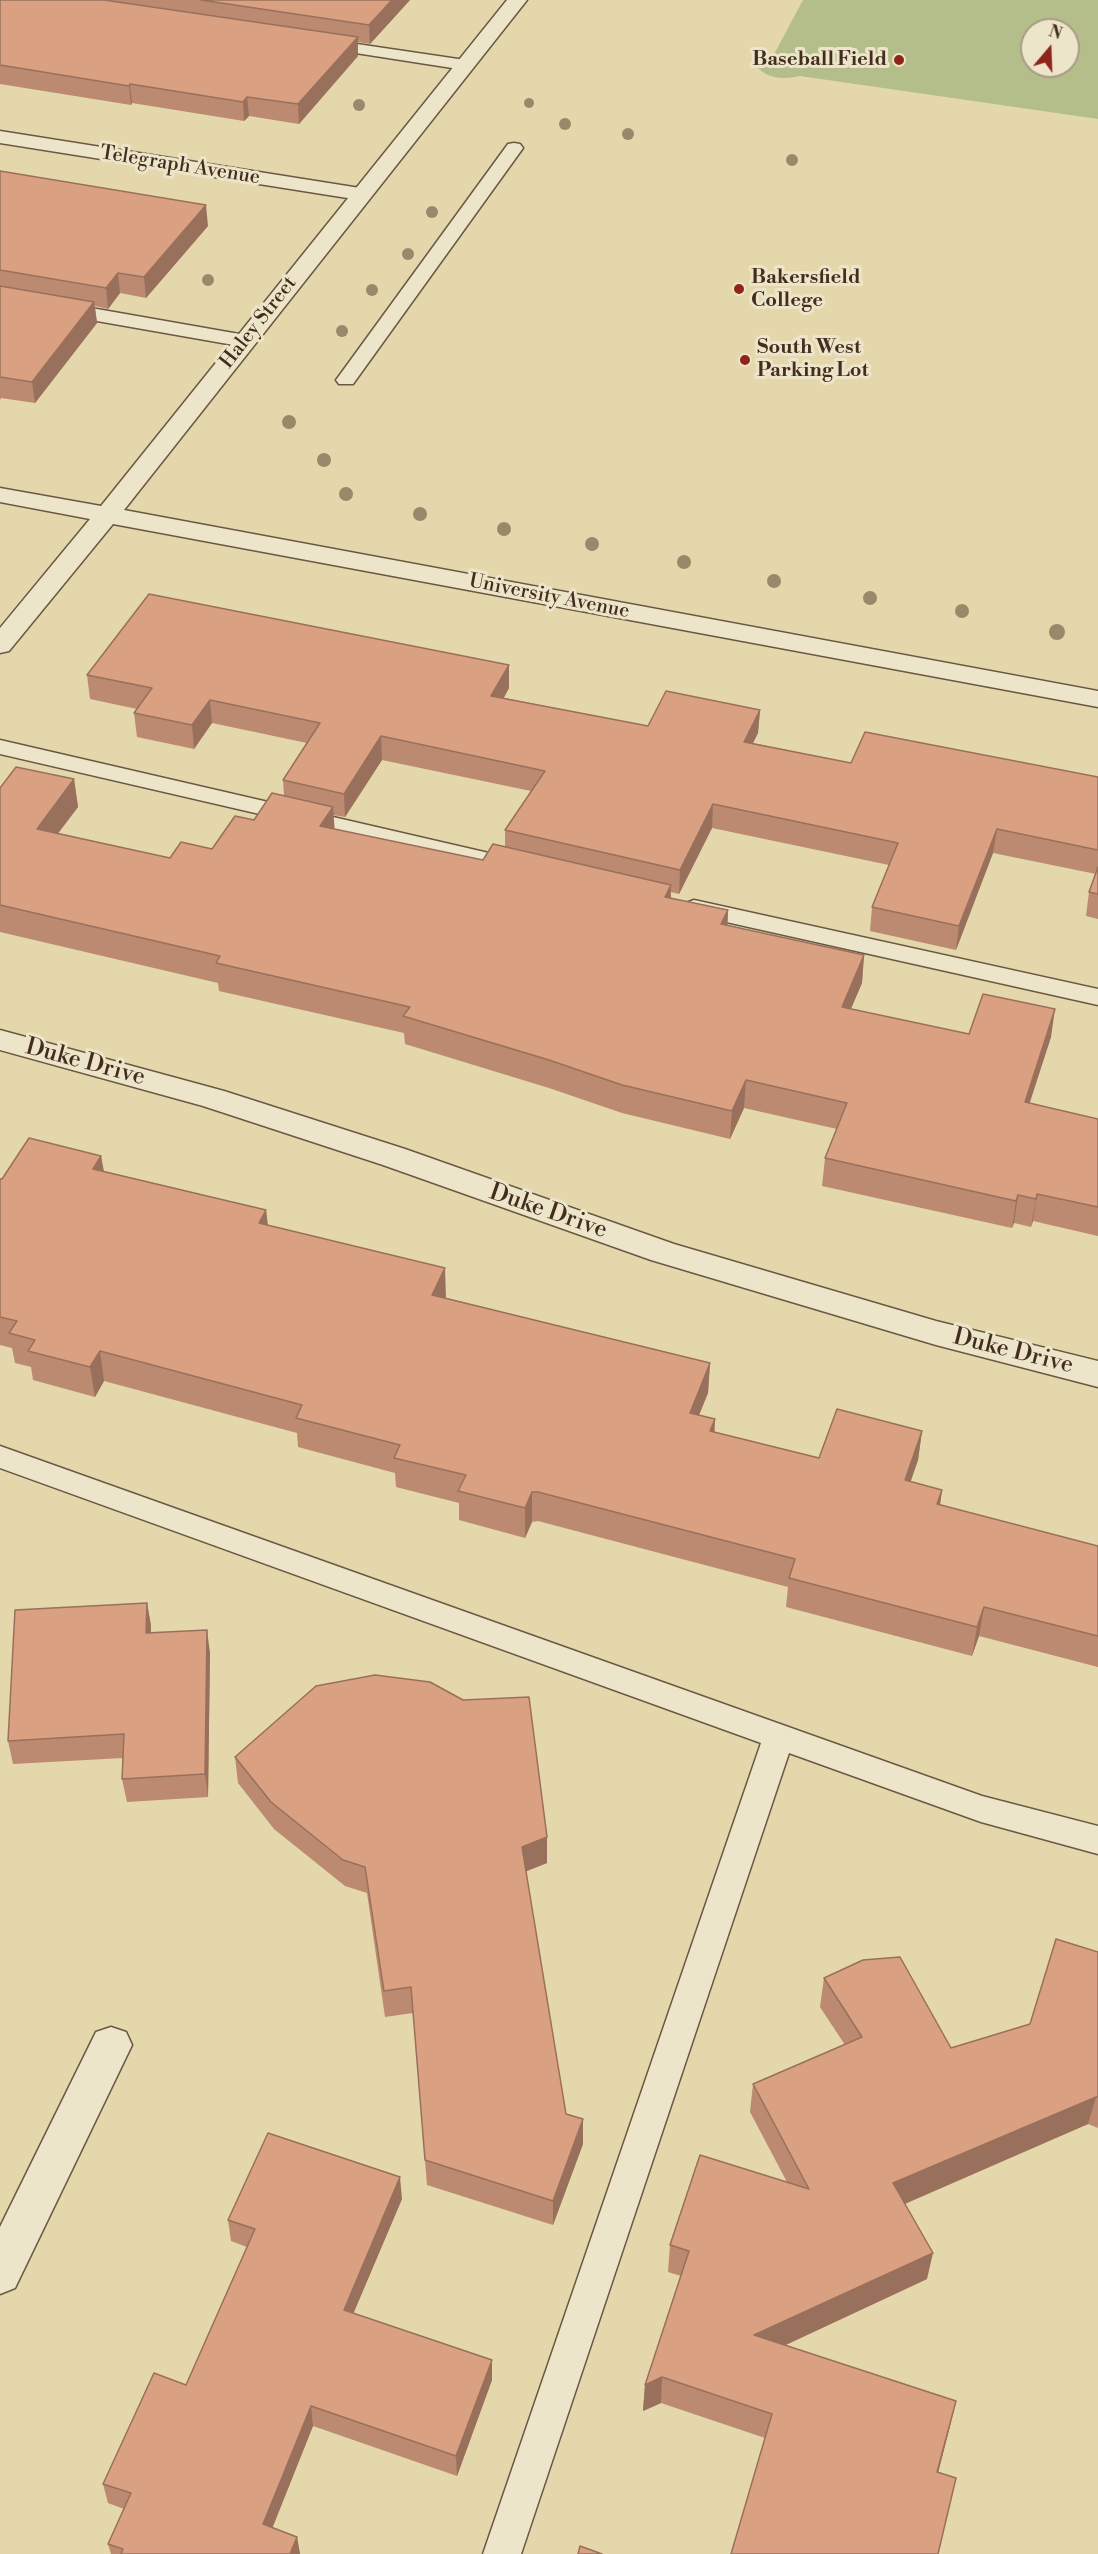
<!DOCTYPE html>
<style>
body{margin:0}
#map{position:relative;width:1098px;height:2554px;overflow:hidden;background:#e4d7ac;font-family:"Libre Bodoni",serif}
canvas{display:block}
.north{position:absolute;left:1020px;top:18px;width:60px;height:60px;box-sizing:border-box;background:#ede5c9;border:2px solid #a99b85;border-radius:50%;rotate:19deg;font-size:16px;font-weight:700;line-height:24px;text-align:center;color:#432d1f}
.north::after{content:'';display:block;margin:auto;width:21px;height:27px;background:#8f2418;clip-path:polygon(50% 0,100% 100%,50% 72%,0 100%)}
</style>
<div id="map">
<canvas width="1098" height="2554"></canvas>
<div class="north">N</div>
</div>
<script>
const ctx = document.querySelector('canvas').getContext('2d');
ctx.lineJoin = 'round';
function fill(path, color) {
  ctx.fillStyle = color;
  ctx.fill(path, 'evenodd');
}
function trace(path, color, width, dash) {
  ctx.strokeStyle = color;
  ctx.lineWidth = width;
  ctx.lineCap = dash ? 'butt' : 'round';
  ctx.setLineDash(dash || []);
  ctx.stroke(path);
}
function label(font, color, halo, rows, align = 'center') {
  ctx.font = font + ' "Libre Bodoni",serif';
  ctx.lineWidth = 6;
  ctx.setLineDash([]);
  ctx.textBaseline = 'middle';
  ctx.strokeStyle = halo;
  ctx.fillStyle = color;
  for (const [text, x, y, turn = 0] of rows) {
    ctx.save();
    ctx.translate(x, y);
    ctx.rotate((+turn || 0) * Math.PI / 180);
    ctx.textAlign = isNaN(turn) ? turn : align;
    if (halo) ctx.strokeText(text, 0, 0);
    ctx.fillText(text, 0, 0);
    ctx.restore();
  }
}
fill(new Path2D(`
 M 803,0 L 1098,0 L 1098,119 L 800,76 C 785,79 770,80 758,68 L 761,62 L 772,58 ZM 1032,30 L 1068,30 L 1068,66 L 1032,66 Z`), '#b3be8a');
const service = new Path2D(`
 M 323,39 L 465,60 L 473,65 L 465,70 L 317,47 L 315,44 Z
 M 514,143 L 520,144 L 523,148 L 353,384 L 339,384 L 336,380 L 339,376 L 508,144 Z
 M 0,292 L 245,335 L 252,337 L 254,341 L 252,345 L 245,347 L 0,304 Z
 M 0,740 L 519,860 L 527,862 L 531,867 L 527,872 L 519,874 L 0,754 Z
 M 694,900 L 1098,989 L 1098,1005 L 686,913 L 682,908 L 686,903 Z
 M 0,1446 L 982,1796 L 1098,1826 L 1098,1854 L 981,1822 L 789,1753 L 521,2554 L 483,2554 L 761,1743 L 0,1468 Z`);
const minor = new Path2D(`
 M 0,131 L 360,188 L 368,189 L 371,194 L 368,199 L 360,200 L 0,143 Z
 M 0,1030 L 224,1091 L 405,1149 L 674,1244 L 936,1321 L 1098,1361 L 1098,1387 L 936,1345 L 651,1260 L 383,1165 L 203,1106 L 0,1050 Z
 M 111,2027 L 126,2032 L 132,2045 L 15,2288 L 0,2294 L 0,2227 L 96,2032 Z`);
const tertiary = new Path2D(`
 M 507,0 L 527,0 L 124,510 L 1098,691 L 1098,707 L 113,524 L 9,651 L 0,653 L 0,628 L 90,519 L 0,502 L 0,488 L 101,506 Z`);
trace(service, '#6b5842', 3);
trace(minor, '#6b5842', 3);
trace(tertiary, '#6b5842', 3);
fill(service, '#ede5c9');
fill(minor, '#ede5c9');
fill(tertiary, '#ede5c9');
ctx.fillStyle = '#98896a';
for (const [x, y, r] of [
 [529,103,5],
 [359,105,6],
 [565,124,6],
 [628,134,6],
 [792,160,6],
 [432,212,6],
 [408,254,6],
 [208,280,6],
 [372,290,6],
 [342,331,6],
 [289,422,7],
 [324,460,7],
 [346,494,7],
 [420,514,7],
 [504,529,7],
 [592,544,7],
 [684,562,7],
 [774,581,7],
 [870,598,7],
 [962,611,7],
 [1057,632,8]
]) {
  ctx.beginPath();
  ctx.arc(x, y, r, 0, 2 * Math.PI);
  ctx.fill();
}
fill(new Path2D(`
 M 0,0 L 410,0 L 370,44 L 358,42 L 358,56 L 299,124 L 249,116 L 244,121 L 132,103 L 131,105 L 0,84 Z
 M 0,171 L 208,226 L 146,298 L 120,293 L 108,309 L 95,306 L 97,323 L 35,403 L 1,398 L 0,400 Z
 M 87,675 L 509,688 L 504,698 L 648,726 L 760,710 L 758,733 L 753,743 L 851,763 L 1098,777 L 1098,919 L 1086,916 L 1089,892 L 1096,874 L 993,853 L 956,950 L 870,931 L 872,907 L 889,865 L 712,828 L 679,894 L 671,892 L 671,898 L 728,910 L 727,926 L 864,955 L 862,983 L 850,1009 L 969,1034 L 1051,1037 L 1029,1103 L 1098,1119 L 1098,1236 L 1033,1221 L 1031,1227 L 1014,1223 L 1012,1228 L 822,1186 L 825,1158 L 837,1129 L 744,1108 L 730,1139 L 622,1113 L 549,1088 L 405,1044 L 404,1033 L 219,991 L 218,983 L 0,932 L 0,788 L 74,779 L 78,807 L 58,833 L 170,858 L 212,849 L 254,820 L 284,796 L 283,780 L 307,743 L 212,723 L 194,749 L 137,737 L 134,713 L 137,709 L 90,699 ZM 382,760 L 531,791 L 505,830 L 505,847 L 483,860 L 334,829 L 333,815 L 345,817 Z
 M 101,1156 L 104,1171 L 266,1210 L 268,1225 L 446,1298 L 710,1363 L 708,1393 L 699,1415 L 715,1432 L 819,1458 L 922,1431 L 918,1460 L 910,1482 L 942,1490 L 940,1505 L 1098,1546 L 1098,1667 L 979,1636 L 972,1656 L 786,1607 L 788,1587 L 538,1521 L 532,1522 L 525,1538 L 459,1520 L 459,1503 L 396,1487 L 395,1473 L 298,1447 L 297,1433 L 104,1381 L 95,1397 L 33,1380 L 31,1367 L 15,1363 L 12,1348 L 0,1345 L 0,1179 Z
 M 147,1603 L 151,1626 L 151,1633 L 210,1653 L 208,1797 L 127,1802 L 122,1779 L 123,1758 L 13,1764 L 8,1741 Z
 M 235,1757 L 547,1837 L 547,1863 L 526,1871 L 566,2114 L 583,2144 L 553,2225 L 427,2185 L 413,2013 L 385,2017 L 367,1893 L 345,1886 L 274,1829 L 238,1783 Z
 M 1098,1952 L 1098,2128 L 1088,2124 L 905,2204 L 927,2279 L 786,2345 L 950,2426 L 938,2472 L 765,2438 L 661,2403 L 643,2411 L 645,2385 L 681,2276 L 668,2272 L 670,2245 L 787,2182 L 750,2112 L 753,2084 L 845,2045 L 820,2007 L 824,1978 L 951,2048 L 1030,2024 Z
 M 402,2199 L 353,2313 L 492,2360 L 492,2380 L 457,2476 L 313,2426 L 272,2528 L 297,2537 L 300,2554 L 111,2554 L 108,2544 L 124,2509 L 108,2503 L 103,2484 L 186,2385 L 247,2247 L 231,2241 L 228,2220 Z`), '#bb8a70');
fill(new Path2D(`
 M 392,0 L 410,0 L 370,44 L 369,25 Z
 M 358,37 L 358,56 L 299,124 L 298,104 Z
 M 130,84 L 132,103 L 131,105 L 129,86 Z
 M 247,97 L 249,116 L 244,121 L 243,102 Z
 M 206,205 L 208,226 L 146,298 L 144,277 Z
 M 118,273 L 120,293 L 108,309 L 106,288 Z
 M 94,302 L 97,323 L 35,403 L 32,382 Z
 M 509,665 L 509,688 L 491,719 L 491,696 Z
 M 210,700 L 212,723 L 194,749 L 192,725 Z
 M 760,710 L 758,733 L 742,765 L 744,742 Z
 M 381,736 L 382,760 L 345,817 L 344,794 Z
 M 74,779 L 78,807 L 41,856 L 37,829 Z
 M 713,804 L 712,828 L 679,894 L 680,870 Z
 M 333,807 L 335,834 L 320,826 Z
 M 997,829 L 993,853 L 956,950 L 959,926 Z
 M 671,885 L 670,913 L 665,897 Z
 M 728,910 L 727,938 L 721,924 Z
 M 864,955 L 862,983 L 840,1035 L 842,1007 Z
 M 1055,1009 L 1051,1037 L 1021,1130 L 1025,1102 Z
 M 746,1080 L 744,1108 L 730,1139 L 732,1111 Z
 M 101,1156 L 106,1186 L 93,1169 Z
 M 1037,1194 L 1033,1221 L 1031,1227 L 1036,1199 Z
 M 1018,1195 L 1014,1223 L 1012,1228 L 1016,1201 Z
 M 266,1210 L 269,1240 L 259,1223 Z
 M 445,1268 L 446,1298 L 432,1295 Z
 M 100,1351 L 104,1381 L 95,1397 L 90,1367 Z
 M 710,1363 L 708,1393 L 688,1442 L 690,1413 Z
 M 715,1419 L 714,1449 L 710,1431 Z
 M 922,1431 L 918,1460 L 901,1510 L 905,1480 Z
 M 942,1490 L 938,1519 L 937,1504 Z
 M 532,1492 L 532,1522 L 525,1538 L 525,1508 Z
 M 147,1603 L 151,1626 L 150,1656 L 146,1633 Z
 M 984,1607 L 979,1636 L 972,1656 L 977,1627 Z
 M 207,1630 L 210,1653 L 208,1797 L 205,1774 Z
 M 547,1837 L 547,1863 L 522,1873 L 522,1847 Z
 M 1096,2097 L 1088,2124 L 888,2211 L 893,2183 Z
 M 583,2119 L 583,2144 L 553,2225 L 553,2201 Z
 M 400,2177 L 402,2199 L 346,2331 L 344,2310 Z
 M 933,2253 L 927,2279 L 751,2361 L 754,2335 Z
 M 492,2360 L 492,2380 L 457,2476 L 456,2456 Z
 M 662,2377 L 661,2403 L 643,2411 L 645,2385 Z
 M 956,2401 L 950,2426 L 932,2497 L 937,2472 Z
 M 311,2406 L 313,2426 L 266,2544 L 263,2524 Z
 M 297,2537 L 300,2554 L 290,2554 Z`), '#99705b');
const building = new Path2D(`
 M 0,0 L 104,0 L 358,37 L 298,104 L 247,97 L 243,102 L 130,84 L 129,86 L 0,65 Z
 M 201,0 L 392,0 L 369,25 Z
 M 0,171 L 206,205 L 144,277 L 118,273 L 106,288 L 0,270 Z
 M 0,286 L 94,302 L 32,382 L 0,377 Z
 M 149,594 L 509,665 L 491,696 L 648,726 L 666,691 L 760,710 L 744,742 L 851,763 L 865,732 L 1098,777 L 1098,850 L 997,829 L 959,926 L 872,907 L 898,843 L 713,804 L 680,870 L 505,830 L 545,771 L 381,736 L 344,794 L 283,780 L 320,723 L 210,700 L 192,725 L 134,713 L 152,688 L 87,675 Z
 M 16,767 L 74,779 L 37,829 L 170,858 L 181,842 L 212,849 L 235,816 L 254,820 L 272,793 L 333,807 L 320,826 L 483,860 L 493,844 L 671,885 L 665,897 L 728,910 L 721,924 L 864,955 L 842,1007 L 969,1034 L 983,994 L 1055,1009 L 1025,1102 L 1098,1119 L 1098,1207 L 1037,1194 L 1036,1199 L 1018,1195 L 1016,1201 L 825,1158 L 847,1103 L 746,1080 L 732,1111 L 622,1085 L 549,1060 L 403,1016 L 410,1007 L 216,963 L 220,956 L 0,905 L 0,788 Z
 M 1098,867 L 1098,894 L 1089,892 Z
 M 29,1138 L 101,1156 L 93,1169 L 266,1210 L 259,1223 L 445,1268 L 432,1295 L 710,1363 L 690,1413 L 715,1419 L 710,1431 L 819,1458 L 837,1409 L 922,1431 L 905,1480 L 942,1490 L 937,1504 L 1098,1546 L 1098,1636 L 984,1607 L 977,1627 L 789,1578 L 795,1559 L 538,1492 L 532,1492 L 525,1508 L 458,1491 L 466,1475 L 394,1458 L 400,1445 L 296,1418 L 302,1405 L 100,1351 L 90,1367 L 28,1351 L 35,1340 L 9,1333 L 17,1321 L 0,1317 L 0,1179 L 2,1179 Z
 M 147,1603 L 146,1633 L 207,1630 L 205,1774 L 122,1779 L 124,1734 L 8,1741 L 15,1610 Z
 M 375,1675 L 430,1682 L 463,1700 L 529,1697 L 547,1837 L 522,1847 L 566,2114 L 583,2119 L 553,2201 L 425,2160 L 411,1987 L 384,1991 L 365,1867 L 343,1860 L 271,1802 L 235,1757 L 316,1686 Z
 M 1056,1939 L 1098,1952 L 1098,2097 L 1096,2097 L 893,2183 L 933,2253 L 754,2335 L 956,2401 L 937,2472 L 956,2478 L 938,2554 L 731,2554 L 772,2414 L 662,2377 L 645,2385 L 689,2251 L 670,2245 L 700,2155 L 809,2189 L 753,2084 L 862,2037 L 824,1978 L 863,1960 L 900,1957 L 951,2048 L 1030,2024 Z
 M 268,2133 L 400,2177 L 344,2310 L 492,2360 L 456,2456 L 311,2406 L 263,2524 L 297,2537 L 290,2554 L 121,2554 L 123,2549 L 108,2544 L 131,2493 L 103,2484 L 154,2373 L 186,2385 L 255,2229 L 228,2220 Z
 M 580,2546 L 602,2554 L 578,2554 Z`);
fill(building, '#daa082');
trace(building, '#99705b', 1.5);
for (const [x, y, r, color] of [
 [899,60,6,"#8f2418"],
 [739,289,6,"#8f2418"],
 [745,360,6,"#8f2418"]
]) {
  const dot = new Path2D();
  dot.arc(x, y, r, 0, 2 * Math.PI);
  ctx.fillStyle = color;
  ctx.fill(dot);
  trace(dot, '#ede5c9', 2);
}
label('bold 20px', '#432d1f', '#ede5c9', [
 ["Baseball Field",887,60,"right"],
 ["Bakersfield",751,278],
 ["College",751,301],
 ["South West",757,348],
 ["Parking Lot",757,371]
], 'left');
label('20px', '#432d1f', '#ede5c9', [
 ["Telegraph Avenue",180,166,9],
 ["Haley Street",259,323,-52],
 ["University Avenue",549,597,11]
]);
label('24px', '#432d1f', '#ede5c9', [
 ["Duke Drive",85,1063,15],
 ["Duke Drive",548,1212,19],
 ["Duke Drive",1013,1352,14]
]);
</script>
